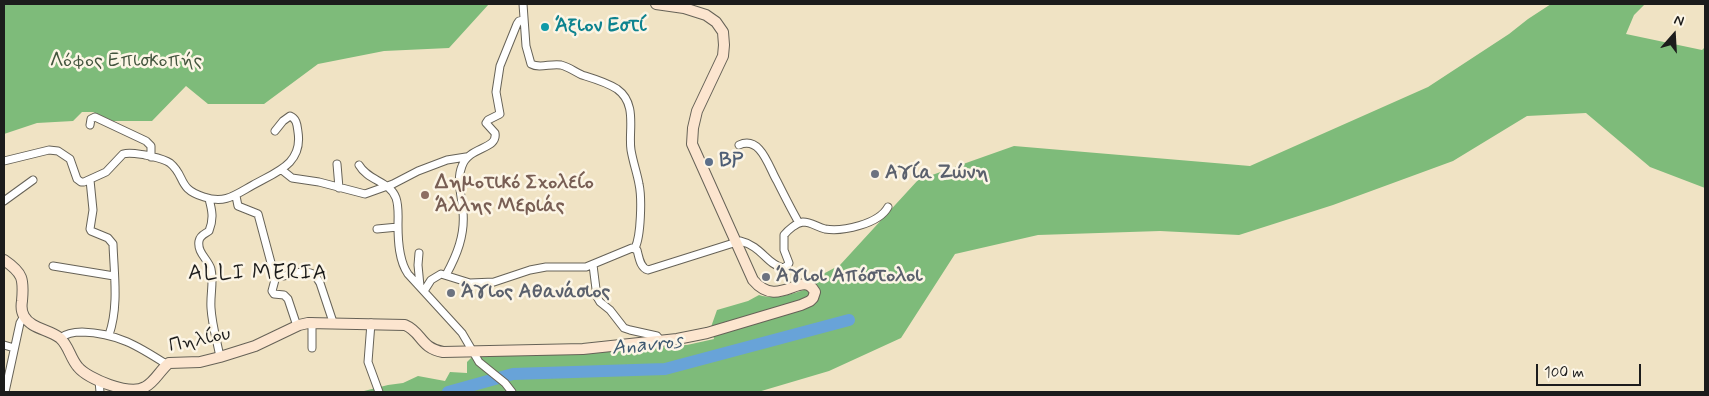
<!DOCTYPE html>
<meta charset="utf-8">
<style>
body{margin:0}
#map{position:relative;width:1709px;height:396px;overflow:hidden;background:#f0e3c4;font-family:Mynerve,sans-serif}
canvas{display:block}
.frame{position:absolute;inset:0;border:5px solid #1c1c1c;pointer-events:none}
.north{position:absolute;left:1649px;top:10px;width:50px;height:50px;-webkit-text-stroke:4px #fcf5e5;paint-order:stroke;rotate:19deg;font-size:14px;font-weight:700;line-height:20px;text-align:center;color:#1c1c1c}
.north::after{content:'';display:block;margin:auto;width:18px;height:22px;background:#1c1c1c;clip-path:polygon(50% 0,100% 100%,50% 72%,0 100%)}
.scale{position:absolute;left:1536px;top:364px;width:105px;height:22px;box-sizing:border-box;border:2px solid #1c1c1c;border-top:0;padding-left:6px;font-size:15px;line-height:18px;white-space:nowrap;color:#1c1c1c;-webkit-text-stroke:4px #fcf5e5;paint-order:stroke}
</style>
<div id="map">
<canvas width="1709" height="396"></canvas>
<div class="frame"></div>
<div class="north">N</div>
<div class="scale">100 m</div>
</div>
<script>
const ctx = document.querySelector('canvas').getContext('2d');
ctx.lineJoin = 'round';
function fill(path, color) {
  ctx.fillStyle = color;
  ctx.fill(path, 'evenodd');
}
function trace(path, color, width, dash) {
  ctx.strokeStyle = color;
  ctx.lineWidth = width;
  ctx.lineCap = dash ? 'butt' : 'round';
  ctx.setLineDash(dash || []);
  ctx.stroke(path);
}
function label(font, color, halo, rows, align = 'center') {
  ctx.font = font + ' Mynerve,sans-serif';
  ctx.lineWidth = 5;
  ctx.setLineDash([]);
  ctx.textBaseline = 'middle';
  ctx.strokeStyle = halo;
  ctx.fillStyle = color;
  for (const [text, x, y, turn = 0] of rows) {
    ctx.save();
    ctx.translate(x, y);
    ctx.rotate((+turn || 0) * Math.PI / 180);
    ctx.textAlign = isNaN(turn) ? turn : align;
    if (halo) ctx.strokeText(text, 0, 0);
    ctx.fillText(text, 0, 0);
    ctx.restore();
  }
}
fill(new Path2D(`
 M 4,4 L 489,4 L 449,48 L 384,51 L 318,64 L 264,104 L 208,104 L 186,86 L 152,121 L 113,121 L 93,112 L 82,112 L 73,121 L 37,123 L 4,134 Z
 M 1551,4 L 1645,4 L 1634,15 L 1626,34 L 1702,50 L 1705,47 L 1705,188 L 1650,167 L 1586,113 L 1527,116 L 1453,161 L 1333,205 L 1239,235 L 1160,231 L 1038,235 L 955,254 L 901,338 L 829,371 L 758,392 L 360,392 L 388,385 L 403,383 L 418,376 L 445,381 L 450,372 L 467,373 L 467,362 L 471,358 L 516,353 L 543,355 L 565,354 L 661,345 L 687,345 L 714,339 L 711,327 L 717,310 L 748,301 L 759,295 C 775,300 789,295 804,290 L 808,282 L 840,265 L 918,180 L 1014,146 L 1250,166 L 1428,87 L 1509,34 L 1528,19 Z`), '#7ebb7a');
trace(new Path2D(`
 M 448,392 L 513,374 L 665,369 L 849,320`), '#68a3d8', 12);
const street = new Path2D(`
 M 523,4 L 526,46 L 531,64 C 540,69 551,63 561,65 C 569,67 575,72 582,75 C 595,79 606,82 617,89 C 638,104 628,131 631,150 C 633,162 637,173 639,184 C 642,198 641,236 635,248
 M 90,125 L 91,119 L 95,117 L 146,141 L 151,146 L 151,157
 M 739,145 C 761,135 769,168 777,181 C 784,195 791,209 799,223
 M 4,161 L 49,150 L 58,151 L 70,159 L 77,179 L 81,182 L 84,182 L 106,172 L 123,154 C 130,152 138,154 145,155 C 153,157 163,158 170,163 C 186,176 177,189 204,197 C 225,204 235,195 253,185 C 276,172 303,164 298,132 C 297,125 297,119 290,116 L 283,121 L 275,131
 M 337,164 L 339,188
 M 359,165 C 368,181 390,181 396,198 C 399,207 398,216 398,225 C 398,242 399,261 408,274 L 462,333 L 479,362 L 505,383 L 512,392
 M 282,170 L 292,178 L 319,182 L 365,194 L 393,184 L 418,171 L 447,160 L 466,157
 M 90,180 L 93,210 L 90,229 L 91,231 L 108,238 L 113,244 C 114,274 119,306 109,335
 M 236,196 L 238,206 L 258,214 L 274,274 C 287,281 299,266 315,275 L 320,283 L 333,322
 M 209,199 C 212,210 214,219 209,231 C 205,234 200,235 199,241 C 197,253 208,259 211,269 C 214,281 210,295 211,308 C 212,325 217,341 220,357
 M 4,201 L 33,180
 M 377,229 L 398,227
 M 419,253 L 418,265 L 420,286
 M 593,265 L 597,297 L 600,302 L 610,310 L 624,328 L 630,330 L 657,336 L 661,341
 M 53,266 L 114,276
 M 446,275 C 457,255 465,235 463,212 C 462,197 456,180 462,166 C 469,146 498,150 495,133 L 486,123 L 488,120 L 500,114 L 496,92 L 500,66 L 517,24 L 519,21 L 523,20
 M 276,276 L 272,291 L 274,294 L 284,295 L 288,299 L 297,326
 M 424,291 L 431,280 L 441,274 L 470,283 L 494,282 L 530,270 L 546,267 L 586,267 L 632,248 L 637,250 C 639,257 640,268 648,270 L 740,241 C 762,246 766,264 783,268 L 788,265 L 789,263 L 784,250 L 784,235 C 788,230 796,223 803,222 C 811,222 817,227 825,229 C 842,232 879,224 888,207
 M 371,323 L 368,362 L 379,392
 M 60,338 C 67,333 74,332 82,332 C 117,333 138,346 166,364
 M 4,345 L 14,348
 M 312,348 L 312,322
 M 99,381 L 100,392
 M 5,392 L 20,323 L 24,316`);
const secondary = new Path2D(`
 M 4,260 C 23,273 24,279 22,301 C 21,307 21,311 24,316 C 31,329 49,329 60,338 C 69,346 70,358 78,367 C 88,379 130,396 145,387 C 155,382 160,370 169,363 L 200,362 L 220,357 L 255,346 L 299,325 L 308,323 L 405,325 C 422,332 420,348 443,352 L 583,349 L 677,339 L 707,333 L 801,305 L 810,301 L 813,298 L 815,292 C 802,268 779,311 753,280 L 692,144 L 693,128 L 697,111 L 723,56 L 724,45 L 723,32 L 716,22 L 706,15 L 684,8 L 656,4`);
trace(street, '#666257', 9);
trace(secondary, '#666257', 12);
trace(street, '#fff', 7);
trace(secondary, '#fce5cf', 10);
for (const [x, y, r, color] of [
 [545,27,5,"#0f9aa8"],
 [709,162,5,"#5c6f8a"],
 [875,174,5,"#6b7280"],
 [425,195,5,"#8d6e63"],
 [766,277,5,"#6b7280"],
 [451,293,5,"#6b7280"]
]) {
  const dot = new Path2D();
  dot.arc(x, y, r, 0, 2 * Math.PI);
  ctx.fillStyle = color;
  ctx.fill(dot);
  trace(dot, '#fcf5e5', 2);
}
label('bold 20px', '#0d838f', '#fcf5e5', [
 ["Άξιον Εστί",555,27]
], 'left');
label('20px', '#43553e', '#fcf5e5', [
 ["Λόφος Επισκοπής",126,62]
]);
label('bold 20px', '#4e5e75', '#fcf5e5', [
 ["BP",719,162]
], 'left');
label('bold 20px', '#5b616d', '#fcf5e5', [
 ["Αγία Ζώνη",885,174],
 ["Άγιοι Απόστολοι",776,277],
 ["Άγιος Αθανάσιος",461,293]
], 'left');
label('bold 20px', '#785e54', '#fcf5e5', [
 ["Δημοτικό Σχολείο",435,184],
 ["Άλλης Μεριάς",435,207]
], 'left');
label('20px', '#1c1c1c', '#fcf5e5', [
 ["Πηλίου",200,341,-12]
]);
label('italic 21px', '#3e5971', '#fcf5e5', [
 ["Anavros",647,346,-6]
]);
ctx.letterSpacing = '1px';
label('22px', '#1c1c1c', '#fcf5e5', [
 ["ALLI MERIA",258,274]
]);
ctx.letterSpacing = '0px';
</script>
